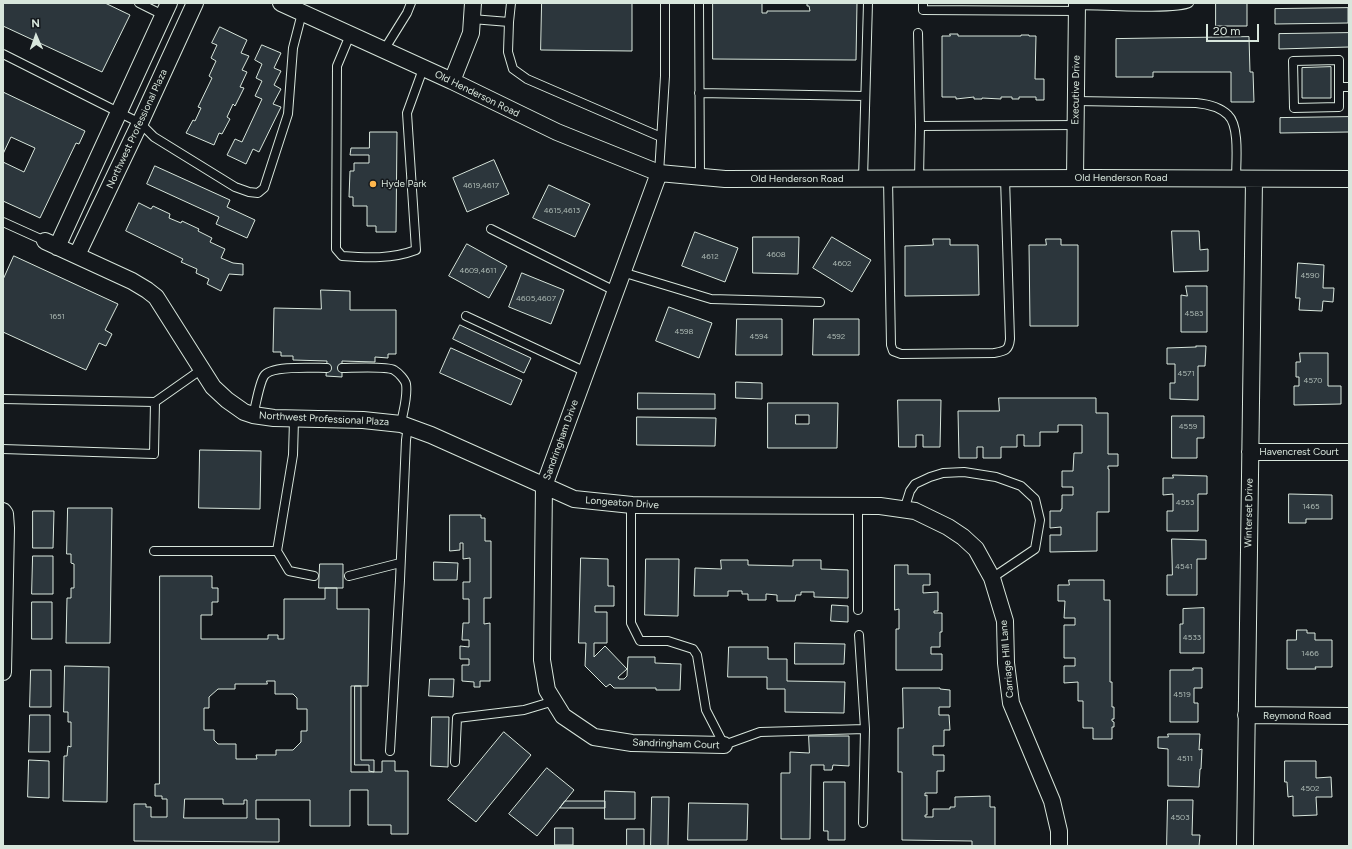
<!DOCTYPE html>
<style>
body{margin:0}
#map{position:relative;width:1352px;height:849px;overflow:hidden;background:#14181c;font-family:Figtree,sans-serif}
canvas{display:block}
.frame{position:absolute;inset:0;border:4px solid #d8e6dc;pointer-events:none}
.north{position:absolute;left:16px;top:16px;width:40px;height:40px;-webkit-text-stroke:3px #14181c;paint-order:stroke;rotate:358deg;font-size:11px;font-weight:700;line-height:16px;text-align:center;color:#d8e6dc}
.north::after{content:'';display:block;margin:auto;width:14px;height:18px;background:#d8e6dc;clip-path:polygon(50% 0,100% 100%,50% 72%,0 100%)}
.scale{position:absolute;left:1206px;top:24px;width:53px;height:18px;box-sizing:border-box;border:2px solid #d8e6dc;border-top:0;padding-left:5px;font-size:12px;line-height:14px;white-space:nowrap;color:#d8e6dc;-webkit-text-stroke:3px #14181c;paint-order:stroke}
</style>
<div id="map">
<canvas width="1352" height="849"></canvas>
<div class="frame"></div>
<div class="north">N</div>
<div class="scale">20 m</div>
</div>
<script>
const ctx = document.querySelector('canvas').getContext('2d');
ctx.lineJoin = 'round';
function fill(path, color) {
  ctx.fillStyle = color;
  ctx.fill(path, 'evenodd');
}
function trace(path, color, width, dash) {
  ctx.strokeStyle = color;
  ctx.lineWidth = width;
  ctx.lineCap = dash ? 'butt' : 'round';
  ctx.setLineDash(dash || []);
  ctx.stroke(path);
}
function label(font, color, halo, rows, align = 'center') {
  ctx.font = font + ' Figtree,sans-serif';
  ctx.lineWidth = 3;
  ctx.setLineDash([]);
  ctx.textBaseline = 'middle';
  ctx.strokeStyle = halo;
  ctx.fillStyle = color;
  for (const [text, x, y, turn = 0] of rows) {
    ctx.save();
    ctx.translate(x, y);
    ctx.rotate((+turn || 0) * Math.PI / 180);
    ctx.textAlign = isNaN(turn) ? turn : align;
    if (halo) ctx.strokeText(text, 0, 0);
    ctx.fillText(text, 0, 0);
    ctx.restore();
  }
}
const building = new Path2D(`
 M 3,3 L 105,3 L 130,15 L 102,72 L 3,26 Z
 M 542,3 L 632,3 L 632,51 L 541,50 Z
 M 713,3 L 762,3 L 762,13 L 767,13 L 767,11 L 810,11 L 809,6 L 807,6 L 807,3 L 857,3 L 856,60 L 713,59 Z
 M 1216,3 L 1247,3 L 1247,26 L 1216,26 Z
 M 1348,8 L 1348,23 L 1275,24 L 1275,9 Z
 M 220,27 L 247,40 L 241,53 L 249,56 L 242,70 L 247,72 L 240,87 L 244,88 L 235,106 L 233,104 L 227,117 L 230,119 L 222,134 L 219,133 L 214,145 L 186,133 L 193,120 L 195,121 L 201,108 L 198,107 L 212,78 L 209,76 L 216,61 L 211,58 L 217,45 L 212,43 Z
 M 1349,33 L 1349,47 L 1279,49 L 1279,34 Z
 M 950,34 L 958,34 L 958,36 L 1021,36 L 1021,35 L 1029,35 L 1029,36 L 1036,36 L 1035,79 L 1044,79 L 1044,100 L 1036,100 L 1036,97 L 1019,97 L 1019,99 L 1012,99 L 1012,97 L 1001,97 L 1001,99 L 982,98 L 982,99 L 974,99 L 974,97 L 956,99 L 956,97 L 942,97 L 942,36 L 950,36 Z
 M 1249,37 L 1250,72 L 1253,72 L 1254,102 L 1231,102 L 1231,72 L 1153,72 L 1153,77 L 1116,77 L 1116,39 Z
 M 262,45 L 281,53 L 274,68 L 281,71 L 274,85 L 281,89 L 273,104 L 281,107 L 259,152 L 253,149 L 246,164 L 227,155 L 235,139 L 242,142 L 262,99 L 255,96 L 262,81 L 256,78 L 262,64 L 255,60 Z
 M 1331,67 L 1331,98 L 1302,98 L 1302,68 Z
 M 3,92 L 85,131 L 79,144 L 76,143 L 40,218 L 3,201 L 3,162 L 24,172 L 35,148 L 11,137 L 3,154 Z
 M 1349,117 L 1349,132 L 1280,133 L 1280,118 Z
 M 370,132 L 397,132 L 396,232 L 376,232 L 376,226 L 367,226 L 367,206 L 353,206 L 353,197 L 349,197 L 350,171 L 354,171 L 354,163 L 369,163 L 369,155 L 350,155 L 351,148 L 369,148 Z
 M 494,160 L 509,194 L 467,212 L 453,178 Z
 M 155,166 L 230,200 L 227,207 L 255,220 L 247,238 L 216,224 L 219,217 L 147,184 Z
 M 549,185 L 590,204 L 575,237 L 533,218 Z
 M 139,203 L 151,209 L 153,206 L 170,214 L 169,218 L 181,223 L 182,221 L 199,229 L 198,231 L 212,238 L 210,242 L 225,249 L 221,258 L 233,263 L 243,264 L 243,275 L 229,274 L 221,291 L 207,284 L 209,279 L 196,273 L 197,269 L 181,262 L 183,259 L 126,231 Z
 M 1172,231 L 1199,231 L 1200,250 L 1208,249 L 1208,271 L 1174,272 Z
 M 695,232 L 738,248 L 725,282 L 682,266 Z
 M 753,237 L 799,237 L 798,274 L 753,273 Z
 M 832,237 L 871,260 L 852,292 L 813,268 Z
 M 933,239 L 950,239 L 950,245 L 978,245 L 979,295 L 905,296 L 905,246 L 933,245 Z
 M 1046,239 L 1061,239 L 1061,245 L 1078,245 L 1078,326 L 1030,326 L 1029,245 L 1046,245 Z
 M 467,244 L 507,266 L 489,298 L 449,276 Z
 M 14,256 L 118,304 L 105,330 L 112,334 L 106,346 L 99,343 L 86,370 L 3,332 L 3,280 Z
 M 1298,263 L 1324,265 L 1323,288 L 1334,288 L 1333,302 L 1323,301 L 1322,311 L 1299,310 L 1300,298 L 1296,298 Z
 M 522,273 L 564,290 L 551,324 L 509,307 Z
 M 1186,286 L 1207,286 L 1207,332 L 1181,332 L 1181,295 L 1187,296 Z
 M 321,290 L 350,291 L 350,310 L 396,310 L 396,354 L 388,354 L 388,358 L 375,357 L 375,362 L 342,361 L 342,377 L 326,376 L 327,361 L 293,360 L 293,356 L 281,356 L 281,352 L 273,352 L 274,308 L 321,309 Z
 M 669,307 L 712,323 L 699,358 L 656,341 Z
 M 737,319 L 782,319 L 782,355 L 736,355 Z
 M 814,319 L 859,319 L 859,355 L 813,355 Z
 M 460,325 L 531,358 L 524,373 L 453,339 Z
 M 1196,346 L 1206,346 L 1205,366 L 1198,366 L 1198,400 L 1170,399 L 1170,383 L 1175,383 L 1175,364 L 1167,364 L 1167,348 L 1196,347 Z
 M 451,348 L 522,380 L 511,405 L 440,373 Z
 M 1300,353 L 1328,353 L 1328,386 L 1341,386 L 1341,404 L 1294,405 L 1294,386 L 1299,386 L 1299,377 L 1296,377 L 1296,362 L 1300,362 Z
 M 736,382 L 762,383 L 762,399 L 736,398 Z
 M 638,393 L 715,394 L 715,409 L 638,409 Z
 M 999,398 L 1096,398 L 1096,413 L 1108,413 L 1108,454 L 1118,454 L 1118,466 L 1108,466 L 1108,469 L 1109,469 L 1109,512 L 1097,512 L 1097,551 L 1050,552 L 1050,535 L 1061,535 L 1061,527 L 1050,528 L 1050,511 L 1061,511 L 1061,509 L 1062,509 L 1062,495 L 1073,495 L 1073,487 L 1062,487 L 1062,471 L 1073,471 L 1074,453 L 1082,453 L 1082,425 L 1058,425 L 1058,432 L 1040,432 L 1040,446 L 1024,446 L 1024,435 L 1017,435 L 1017,447 L 1001,447 L 1001,458 L 983,458 L 983,447 L 977,447 L 977,458 L 959,458 L 958,411 L 999,411 Z
 M 898,400 L 941,400 L 940,447 L 923,447 L 923,435 L 916,435 L 916,447 L 899,447 Z
 M 768,403 L 838,403 L 837,448 L 768,448 ZM 796,415 L 809,415 L 809,424 L 796,424 Z
 M 1172,416 L 1204,416 L 1204,438 L 1197,438 L 1197,458 L 1172,458 Z
 M 637,417 L 716,418 L 715,446 L 637,445 Z
 M 200,450 L 261,451 L 260,509 L 199,508 Z
 M 1173,475 L 1207,476 L 1207,494 L 1198,494 L 1198,531 L 1167,531 L 1167,511 L 1173,511 L 1173,494 L 1163,495 L 1163,478 L 1173,478 Z
 M 1289,494 L 1332,495 L 1332,519 L 1306,519 L 1306,523 L 1289,523 Z
 M 68,508 L 112,508 L 110,643 L 66,643 L 67,598 L 71,598 L 71,588 L 74,588 L 74,564 L 71,563 L 71,554 L 67,554 Z
 M 33,511 L 54,511 L 53,548 L 33,548 Z
 M 450,515 L 481,515 L 481,518 L 485,518 L 485,541 L 491,541 L 491,598 L 484,598 L 484,624 L 490,623 L 490,681 L 480,681 L 480,687 L 474,687 L 474,682 L 462,681 L 462,665 L 469,665 L 469,659 L 460,659 L 460,646 L 469,647 L 469,640 L 462,640 L 463,623 L 469,623 L 469,599 L 463,599 L 463,582 L 470,582 L 470,558 L 463,559 L 463,543 L 460,543 L 460,550 L 450,551 Z
 M 1172,539 L 1206,540 L 1206,559 L 1197,559 L 1197,595 L 1167,595 L 1167,575 L 1172,575 Z
 M 33,556 L 53,556 L 53,594 L 32,594 Z
 M 581,558 L 608,559 L 608,586 L 614,586 L 614,606 L 595,606 L 595,612 L 607,612 L 607,643 L 594,643 L 594,657 L 605,646 L 627,669 L 618,677 L 619,679 L 624,679 L 627,676 L 628,657 L 655,657 L 655,663 L 681,664 L 680,690 L 656,690 L 656,688 L 614,688 L 610,684 L 606,687 L 585,666 L 586,643 L 579,643 Z
 M 646,559 L 679,559 L 678,616 L 645,615 Z
 M 721,560 L 748,560 L 748,565 L 793,566 L 793,560 L 821,560 L 821,569 L 848,570 L 848,598 L 814,597 L 814,592 L 801,592 L 801,595 L 796,595 L 795,601 L 777,601 L 777,595 L 766,594 L 766,600 L 748,600 L 748,594 L 742,594 L 742,591 L 728,591 L 728,596 L 694,596 L 695,568 L 721,569 Z
 M 434,562 L 458,563 L 457,580 L 434,580 Z
 M 320,564 L 343,564 L 343,588 L 319,588 Z
 M 895,565 L 908,565 L 908,574 L 930,574 L 930,585 L 923,585 L 923,593 L 938,592 L 938,611 L 934,611 L 934,613 L 942,613 L 942,632 L 940,632 L 940,647 L 931,647 L 931,654 L 942,654 L 942,670 L 896,670 L 896,629 L 899,629 L 899,609 L 895,610 Z
 M 160,576 L 212,576 L 212,588 L 218,588 L 218,602 L 212,602 L 212,615 L 201,615 L 201,639 L 268,639 L 268,635 L 278,635 L 278,639 L 284,639 L 284,599 L 325,599 L 325,588 L 337,588 L 337,609 L 369,609 L 368,686 L 351,686 L 351,772 L 382,772 L 382,761 L 395,761 L 395,771 L 408,771 L 408,834 L 391,834 L 391,825 L 368,825 L 368,790 L 350,790 L 350,826 L 310,826 L 310,800 L 256,800 L 256,819 L 279,819 L 279,842 L 134,841 L 134,804 L 146,804 L 146,807 L 151,807 L 151,817 L 167,817 L 167,799 L 162,799 L 162,796 L 155,796 L 155,784 L 159,784 ZM 267,681 L 275,681 L 275,694 L 293,694 L 297,698 L 297,709 L 307,709 L 307,731 L 301,731 L 301,742 L 293,750 L 276,750 L 276,755 L 256,755 L 257,759 L 236,759 L 236,744 L 218,744 L 214,740 L 214,730 L 204,730 L 204,708 L 209,708 L 209,697 L 218,689 L 235,689 L 235,684 L 267,684 ZM 185,799 L 223,799 L 223,804 L 244,804 L 244,800 L 247,800 L 247,818 L 184,818 Z
 M 1069,580 L 1104,580 L 1104,600 L 1110,600 L 1110,682 L 1112,682 L 1112,707 L 1114,707 L 1114,719 L 1112,719 L 1112,721 L 1114,722 L 1114,727 L 1112,727 L 1112,739 L 1093,739 L 1093,728 L 1083,728 L 1083,701 L 1078,701 L 1078,682 L 1064,683 L 1064,666 L 1075,666 L 1075,658 L 1064,658 L 1064,625 L 1075,625 L 1075,618 L 1064,618 L 1065,601 L 1058,601 L 1058,585 L 1069,585 Z
 M 32,602 L 52,602 L 52,639 L 32,639 Z
 M 832,605 L 848,606 L 848,622 L 831,621 Z
 M 1204,608 L 1204,653 L 1180,653 L 1180,624 L 1183,624 L 1183,609 Z
 M 1297,630 L 1307,630 L 1307,633 L 1315,633 L 1315,640 L 1332,640 L 1332,667 L 1315,667 L 1316,669 L 1287,669 L 1287,640 L 1296,640 Z
 M 795,643 L 845,644 L 844,664 L 795,664 Z
 M 729,647 L 768,647 L 768,659 L 787,659 L 787,681 L 845,682 L 844,713 L 785,712 L 785,689 L 767,689 L 767,677 L 728,677 Z
 M 65,666 L 109,667 L 107,802 L 63,801 L 64,756 L 67,756 L 68,746 L 71,747 L 71,722 L 68,722 L 68,712 L 64,712 Z
 M 1193,668 L 1202,668 L 1202,688 L 1194,688 L 1194,703 L 1198,703 L 1198,722 L 1170,722 L 1170,670 L 1193,670 Z
 M 31,670 L 51,670 L 51,707 L 30,707 Z
 M 430,679 L 454,679 L 453,697 L 429,696 Z
 M 355,686 L 361,686 L 361,760 L 374,760 L 374,772 L 369,771 L 369,765 L 355,765 Z
 M 903,688 L 940,688 L 940,689 L 950,690 L 950,707 L 939,707 L 939,715 L 949,715 L 950,730 L 944,730 L 944,746 L 933,746 L 933,755 L 944,755 L 944,771 L 937,771 L 937,793 L 925,793 L 925,796 L 927,795 L 927,815 L 925,815 L 925,817 L 933,817 L 933,809 L 950,809 L 950,807 L 955,807 L 955,797 L 990,796 L 990,807 L 995,807 L 995,846 L 972,846 L 972,841 L 902,840 L 902,772 L 898,772 L 898,728 L 903,728 Z
 M 30,715 L 50,715 L 50,752 L 29,752 Z
 M 432,717 L 449,717 L 448,767 L 431,766 Z
 M 504,732 L 531,755 L 476,822 L 448,800 Z
 M 1168,734 L 1200,734 L 1199,750 L 1202,749 L 1201,769 L 1200,769 L 1199,787 L 1168,786 L 1168,749 L 1158,748 L 1158,737 L 1168,737 Z
 M 809,736 L 849,736 L 849,766 L 833,765 L 832,770 L 824,770 L 824,765 L 811,765 L 810,839 L 781,839 L 781,773 L 790,773 L 790,752 L 809,753 Z
 M 29,760 L 49,761 L 49,798 L 28,797 Z
 M 1285,761 L 1316,761 L 1316,778 L 1331,777 L 1332,797 L 1316,797 L 1317,815 L 1293,816 L 1293,796 L 1288,797 L 1287,782 L 1285,782 Z
 M 547,768 L 574,790 L 537,836 L 509,814 Z
 M 824,782 L 845,782 L 845,840 L 828,840 L 828,831 L 824,831 Z
 M 605,791 L 635,792 L 635,819 L 605,819 Z
 M 652,797 L 669,797 L 668,846 L 651,846 Z
 M 1168,800 L 1193,800 L 1192,835 L 1200,835 L 1199,846 L 1167,846 Z
 M 565,801 L 605,801 L 605,808 L 560,808 Z
 M 689,803 L 748,804 L 747,840 L 688,840 Z
 M 555,828 L 573,828 L 573,845 L 555,845 Z
 M 627,829 L 644,829 L 644,846 L 627,846 Z`);
fill(building, '#2c363c');
trace(building, '#d8e6dc', 1);
const service = new Path2D(`
 M 139,3 L 163,15
 M 699,3 L 700,176
 M 923,3 L 923,10 L 1077,11
 M 1077,5 C 1095,5 1178,10 1189,3
 M 472,19 L 509,22 L 508,52 L 513,69 L 527,79 L 661,137
 M 509,22 L 511,3
 M 918,33 L 920,126
 M 350,35 L 337,66 L 336,249 L 342,256 C 368,258 392,259 416,250 L 407,113 L 423,69
 M 384,50 L 407,13 L 411,3
 M 3,54 L 140,123 L 154,137 L 235,187 L 249,192 L 258,193 L 264,188 L 288,114 L 293,48 L 302,13
 M 1339,60 L 1339,107 L 1294,108 L 1293,61 Z
 M 1339,87 L 1349,87
 M 699,93 L 865,96
 M 1076,101 L 1196,103 C 1207,104 1220,107 1228,115 C 1240,126 1236,163 1236,179
 M 659,173 L 665,76 L 665,3
 M 863,179 L 868,3
 M 888,179 L 891,345 L 893,351 L 901,354 L 994,353 C 1004,351 1009,351 1010,339 L 1005,178
 M 919,179 L 920,126 L 1076,125
 M 3,222 L 45,241
 M 491,229 L 615,291
 M 622,272 L 711,299 L 820,302
 M 466,316 L 586,372
 M 342,368 C 353,368 386,366 394,370 C 399,373 405,380 406,384 C 408,397 403,411 401,424
 M 3,399 L 155,402 L 202,369
 M 253,415 C 256,405 259,384 264,376 C 271,365 313,368 327,368
 M 3,449 L 154,454 L 155,402
 M 631,505 L 631,623 L 640,641 L 668,641 L 693,649 L 697,655 L 706,710 L 724,745 L 760,732 L 865,729
 M 904,510 L 910,491 L 915,484 L 930,477 L 943,473 L 964,472 L 996,477 L 1021,486 L 1035,499 L 1040,520 L 1035,549 L 992,578
 M 154,551 L 277,551 L 293,455 L 294,420
 M 277,551 L 289,571 L 314,576
 M 349,576 L 400,563
 M 858,610 L 858,506
 M 859,635 L 865,729 L 863,823
 M 390,751 L 400,580 L 406,440 L 408,426
 M 455,762 L 457,718 L 524,710 L 554,701`);
const minor = new Path2D(`
 M 281,3 L 452,81 L 557,132 L 659,173 L 725,179 L 1093,178 L 1349,179
 M 452,81 L 471,33 L 473,3
 M 659,173 L 544,486 L 542,660 L 547,690 L 563,716 L 594,737 L 632,743 L 724,745
 M 1075,178 L 1077,3
 M 45,241 L 132,281 L 147,290 L 156,297 L 213,387 L 227,400 L 244,412 L 253,415 L 274,418 L 363,420 L 401,424 L 431,435 L 574,499 L 632,505 L 880,506 L 915,511 L 948,527 L 963,537 L 976,549 L 992,578 L 1005,621 L 1006,663 L 1011,703 L 1052,801 L 1059,831 L 1059,846
 M 57,247 L 169,3
 M 77,255 L 140,123 L 195,3
 M 1250,452 L 1349,452
 M 3,511 L 5,514 L 6,528 L 3,672
 M 1246,715 L 1349,716
 M 1245,846 L 1254,180`);
trace(service, '#d8e6dc', 10);
trace(minor, '#d8e6dc', 18);
trace(service, '#14181c', 8);
trace(minor, '#14181c', 16);
for (const [x, y, r, color] of [
 [373,184,4,"#ffb74d"]
]) {
  const dot = new Path2D();
  dot.arc(x, y, r, 0, 2 * Math.PI);
  ctx.fillStyle = color;
  ctx.fill(dot);
  trace(dot, '#14181c', 1.5);
}
label('8px', '#adbab4', null, [
 ["4619,4617",481,186],
 ["4615,4613",562,211],
 ["4608",776,255],
 ["4612",710,257],
 ["4602",842,264],
 ["4609,4611",478,271],
 ["4590",1310,276],
 ["4605,4607",536,299],
 ["4583",1194,314],
 ["1651",57,317],
 ["4598",684,332],
 ["4594",759,337],
 ["4592",836,337],
 ["4571",1186,374],
 ["4570",1313,381],
 ["4559",1188,427],
 ["4553",1185,503],
 ["1465",1311,507],
 ["4541",1184,567],
 ["4533",1192,638],
 ["1466",1310,654],
 ["4519",1182,695],
 ["4511",1185,759],
 ["4502",1310,789],
 ["4503",1180,818]
]);
label('10px', '#d8e6dc', '#14181c', [
 ["Executive Drive",1076,90,-89],
 ["Old Henderson Road",477,94,26],
 ["Northwest Professional Plaza",137,129,-65],
 ["Old Henderson Road",1121,178],
 ["Old Henderson Road",797,179],
 ["Northwest Professional Plaza",324,419,3],
 ["Sandringham Drive",561,440,-70],
 ["Havencrest Court",1299,452],
 ["Longeaton Drive",622,503,4],
 ["Winterset Drive",1249,513,-89],
 ["Carriage Hill Lane",1007,659,-95],
 ["Reymond Road",1297,716],
 ["Sandringham Court",676,744,2]
]);
label('10px', '#d8e6dc', '#14181c', [
 ["Hyde Park",381,184]
], 'left');
</script>
